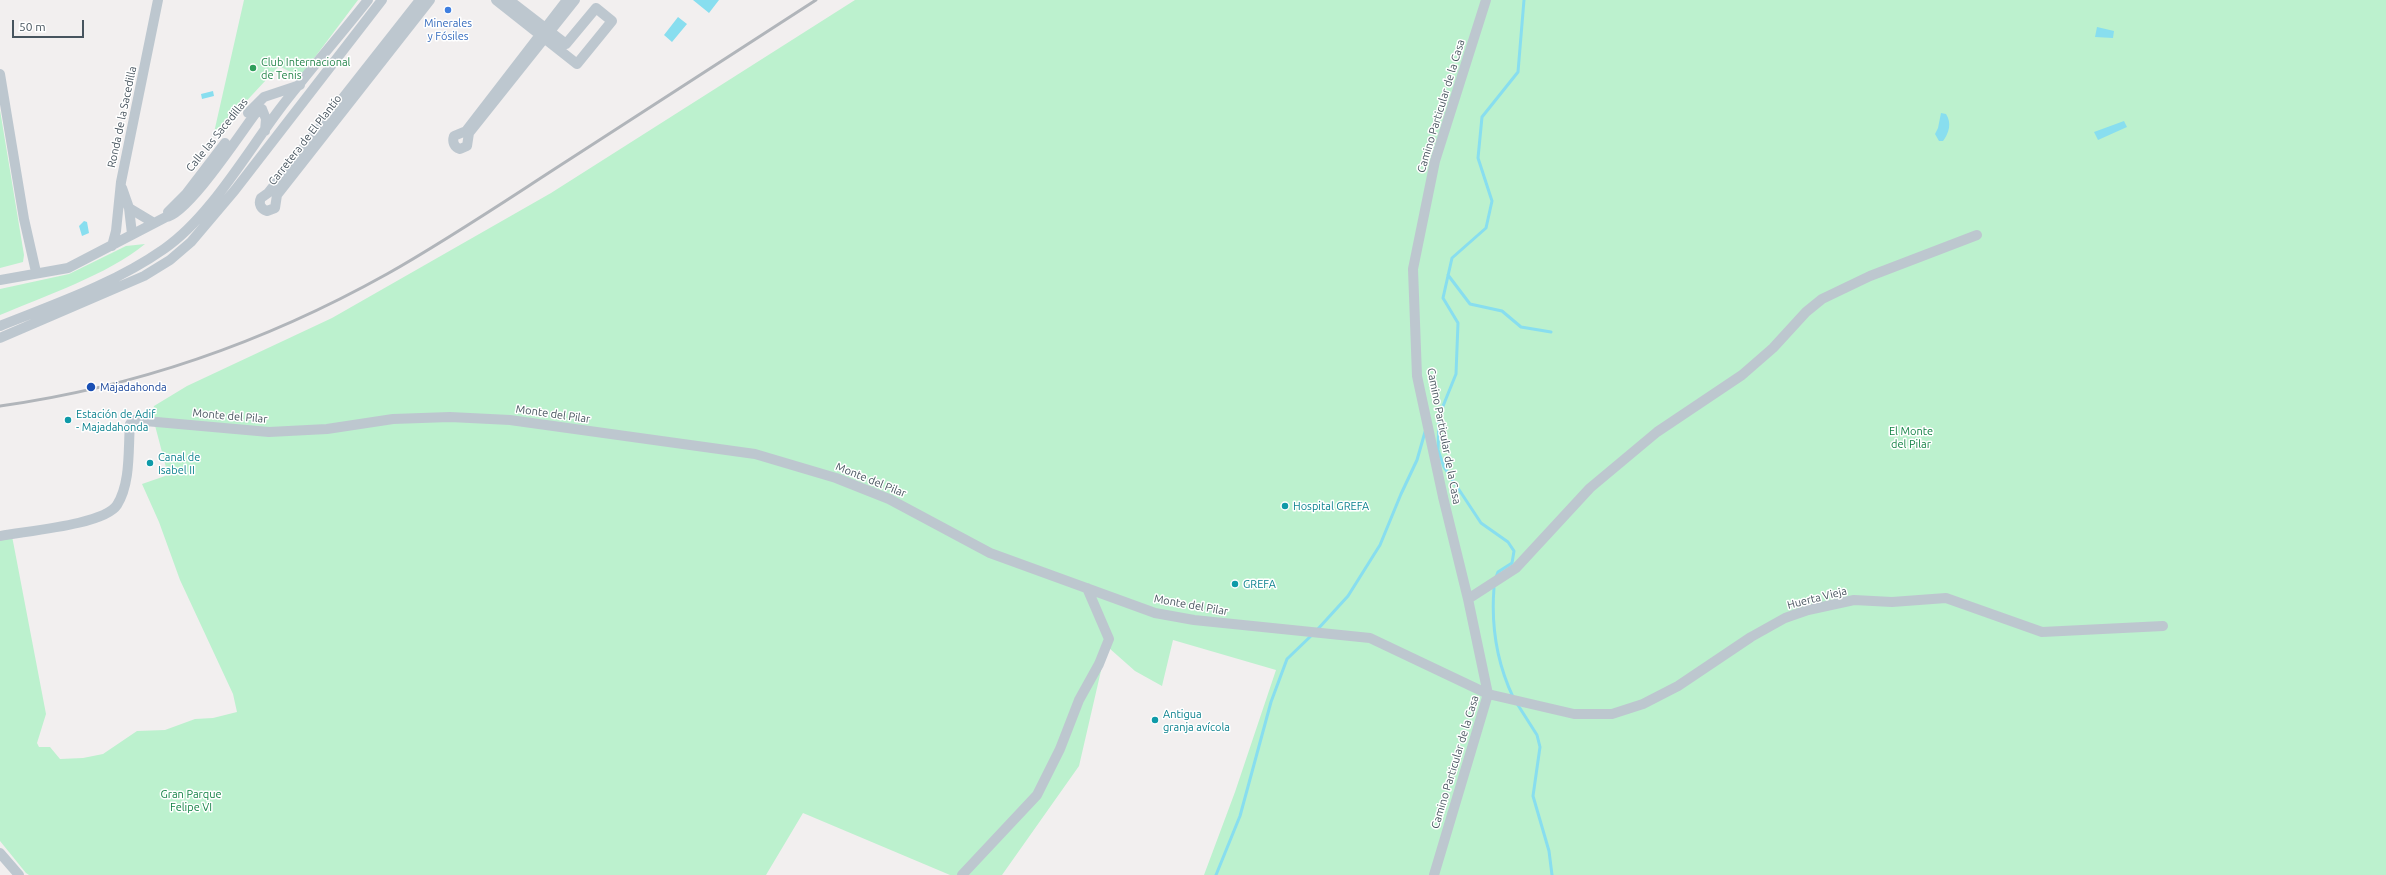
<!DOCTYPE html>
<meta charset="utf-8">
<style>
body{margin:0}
#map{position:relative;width:2386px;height:875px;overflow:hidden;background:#f2efef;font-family:Ubuntu,sans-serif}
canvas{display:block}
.scale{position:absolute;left:12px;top:20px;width:72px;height:18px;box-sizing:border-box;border:2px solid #47545e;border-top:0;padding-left:5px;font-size:12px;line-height:14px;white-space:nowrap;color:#47545e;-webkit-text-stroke:3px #fff;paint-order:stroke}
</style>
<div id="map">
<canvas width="2386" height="875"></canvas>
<div class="scale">50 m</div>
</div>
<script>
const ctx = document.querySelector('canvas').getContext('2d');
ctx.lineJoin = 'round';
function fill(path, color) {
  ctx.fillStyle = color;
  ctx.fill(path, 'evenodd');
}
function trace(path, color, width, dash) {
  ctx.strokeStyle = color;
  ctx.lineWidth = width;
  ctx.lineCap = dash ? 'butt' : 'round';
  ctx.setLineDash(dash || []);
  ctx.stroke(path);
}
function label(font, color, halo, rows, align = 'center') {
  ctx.font = font + ' Ubuntu,sans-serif';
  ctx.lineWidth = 3;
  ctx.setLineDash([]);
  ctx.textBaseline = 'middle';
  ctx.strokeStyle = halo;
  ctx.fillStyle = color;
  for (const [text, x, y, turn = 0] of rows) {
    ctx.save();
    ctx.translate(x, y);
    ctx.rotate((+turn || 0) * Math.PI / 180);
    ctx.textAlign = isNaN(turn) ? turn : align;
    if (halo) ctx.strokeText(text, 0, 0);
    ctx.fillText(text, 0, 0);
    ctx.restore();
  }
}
fill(new Path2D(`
 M 244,0 L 358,0 L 300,77 L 279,66 L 213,137 Z
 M 855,0 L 2386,0 L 2386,875 L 1204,875 L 1235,792 L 1276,670 L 1173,640 L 1162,686 L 1135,671 L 1109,648 L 1103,662 L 1079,766 L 1002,875 L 950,875 L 803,813 L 766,875 L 29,875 L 26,873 L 0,841 L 0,538 L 12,536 L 46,714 L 37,743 L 39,747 L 50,747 L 60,759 L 83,758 L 103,754 L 137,731 L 165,730 L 195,719 L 213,718 L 237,712 L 233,694 L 180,580 L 159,522 L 142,484 L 168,475 L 152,414 L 154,406 L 187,386 L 332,318 L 551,193 Z
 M 0,110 L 24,255 L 23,262 L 0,268 Z
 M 145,244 C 107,275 45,296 0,315 L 0,289 L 69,274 L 126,246 Z`), '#bcf1ce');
fill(new Path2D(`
 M 693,0 L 719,0 L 709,13 Z
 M 678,17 L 687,24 L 672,42 L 664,35 Z
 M 2097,27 L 2114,31 L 2113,38 L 2095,37 Z
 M 213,91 L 214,96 L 202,99 L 201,94 Z
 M 1941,113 L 1946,114 C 1952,123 1949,133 1943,141 L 1939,141 L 1935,134 L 1938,128 Z
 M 2124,121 L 2127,127 L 2098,140 L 2094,132 Z
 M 84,221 L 87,222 L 89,233 L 82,236 L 79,226 Z`), '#88deef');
trace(new Path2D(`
 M 1448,275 L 1470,304 L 1502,311 L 1521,327 L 1551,332
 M 1496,577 L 1498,572 L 1512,563 L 1514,551 L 1508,542 L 1481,523 L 1444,467 L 1438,450 L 1439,416 L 1456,374 L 1458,323 L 1443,298 L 1452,258 L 1486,228 L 1492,201 L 1478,158 L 1482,117 L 1518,72 L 1524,0
 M 1494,588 C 1491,626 1497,663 1513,697
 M 1317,630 L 1348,596 L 1380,545 L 1401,494 L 1417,460 L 1425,432
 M 1516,702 L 1537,735 L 1540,747 L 1533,796 L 1549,851 L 1552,875
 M 1216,875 L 1240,816 L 1271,702 L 1287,659 L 1313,634`), '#88deef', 3);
trace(new Path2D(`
 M 420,0 L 268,193 L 261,198 C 258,204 261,209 267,211 L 275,208 L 277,195 L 430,0
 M 496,0 L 577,64 L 612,21 L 596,8 L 566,44 L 509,0
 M 567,0 L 466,131 L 454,136 C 452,142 454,147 460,149 L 467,146 L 469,133 L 575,0
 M 0,74 L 24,219 L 36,272
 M 248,113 L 264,97 L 300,85
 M 122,188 L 129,208 L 154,223
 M 129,208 L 132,234
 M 168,212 L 186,194 L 225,143
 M 112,246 L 116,231 L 121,182 L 158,0
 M 0,280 L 68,268 L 166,217 C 187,215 240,134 255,114 L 262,109 L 266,119 L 265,131
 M 0,326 C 55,304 114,284 164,249 C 209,218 246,154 279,110 C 307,73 339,37 368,0
 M 0,338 L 144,276 L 170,260 L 191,242 L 235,190 L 382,0
 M 0,536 C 25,531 104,525 117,505 C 131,483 128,449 130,424 L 134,420 L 269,432 L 327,429 L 393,419 L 450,417 L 510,420 L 755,454 L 836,478 L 889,499 L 990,553 L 1155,613 L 1194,620 L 1370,638 L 1488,694 L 1574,714 L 1612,714 L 1643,704 L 1678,686 L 1751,637 L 1785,618 L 1808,610 L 1854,600 L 1892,602 L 1946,598 L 2042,632 L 2163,626
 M 1468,599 L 1516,568 L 1590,488 L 1657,432 L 1742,375 L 1773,348 L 1806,312 L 1822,299 L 1870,276 L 1977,235
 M 0,853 L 19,875
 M 962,875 L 1037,795 L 1060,749 L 1079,700 L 1099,664 L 1109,639 L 1087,588
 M 1434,875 L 1488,694 L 1468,599 L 1443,497 L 1417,376 L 1413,269 L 1435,161 L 1486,0`), '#bdc7cf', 10);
trace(new Path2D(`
 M 0,406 C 136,387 267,341 387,274 C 449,239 508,199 567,161 C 650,107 733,54 816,0`), '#b1b5ba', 3);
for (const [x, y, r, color] of [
 [448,10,4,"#3f7fe0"],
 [253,68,4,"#2e9e5b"],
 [91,387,5,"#1a4fb4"],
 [68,420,4,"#0f9aa8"],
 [150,463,4,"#0f9aa8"],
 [1285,506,4,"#0f9aa8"],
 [1235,584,4,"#0f9aa8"],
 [1155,720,4,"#0f9aa8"]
]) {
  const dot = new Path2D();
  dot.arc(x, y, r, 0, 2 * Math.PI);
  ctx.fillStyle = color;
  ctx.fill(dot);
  trace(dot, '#fff', 1.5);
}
label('11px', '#366cbe', '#fff', [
 ["Minerales",448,23],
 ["y Fósiles",448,36]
]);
label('11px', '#27864d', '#fff', [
 ["Club Internacional",261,62],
 ["de Tenis",261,75]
], 'left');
label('11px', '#47545e', '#fff', [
 ["Camino Particular de la Casa",1441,106,-73],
 ["Ronda de la Sacedilla",122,117,-78],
 ["Calle las Sacedillas",217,135,-51],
 ["Carretera de El Plantío",305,140,-52],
 ["Monte del Pilar",553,414,8],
 ["Monte del Pilar",230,416,5],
 ["Camino Particular de la Casa",1444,436,79],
 ["Monte del Pilar",871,480,22],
 ["Huerta Vieja",1817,598,-14],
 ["Monte del Pilar",1191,605,10],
 ["Camino Particular de la Casa",1455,762,-73]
]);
label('11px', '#164399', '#fff', [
 ["Majadahonda",100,387]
], 'left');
label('11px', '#0d838f', '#fff', [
 ["Estación de Adif",76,414],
 ["- Majadahonda",76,427],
 ["Canal de",158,457],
 ["Isabel II",158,470],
 ["Hospital GREFA",1293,506],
 ["GREFA",1243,584],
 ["Antigua",1163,714],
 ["granja avícola",1163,727]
], 'left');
label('11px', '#148246', '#fff', [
 ["El Monte",1911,431],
 ["del Pilar",1911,444],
 ["Gran Parque",191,794],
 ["Felipe VI",191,807]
]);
</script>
